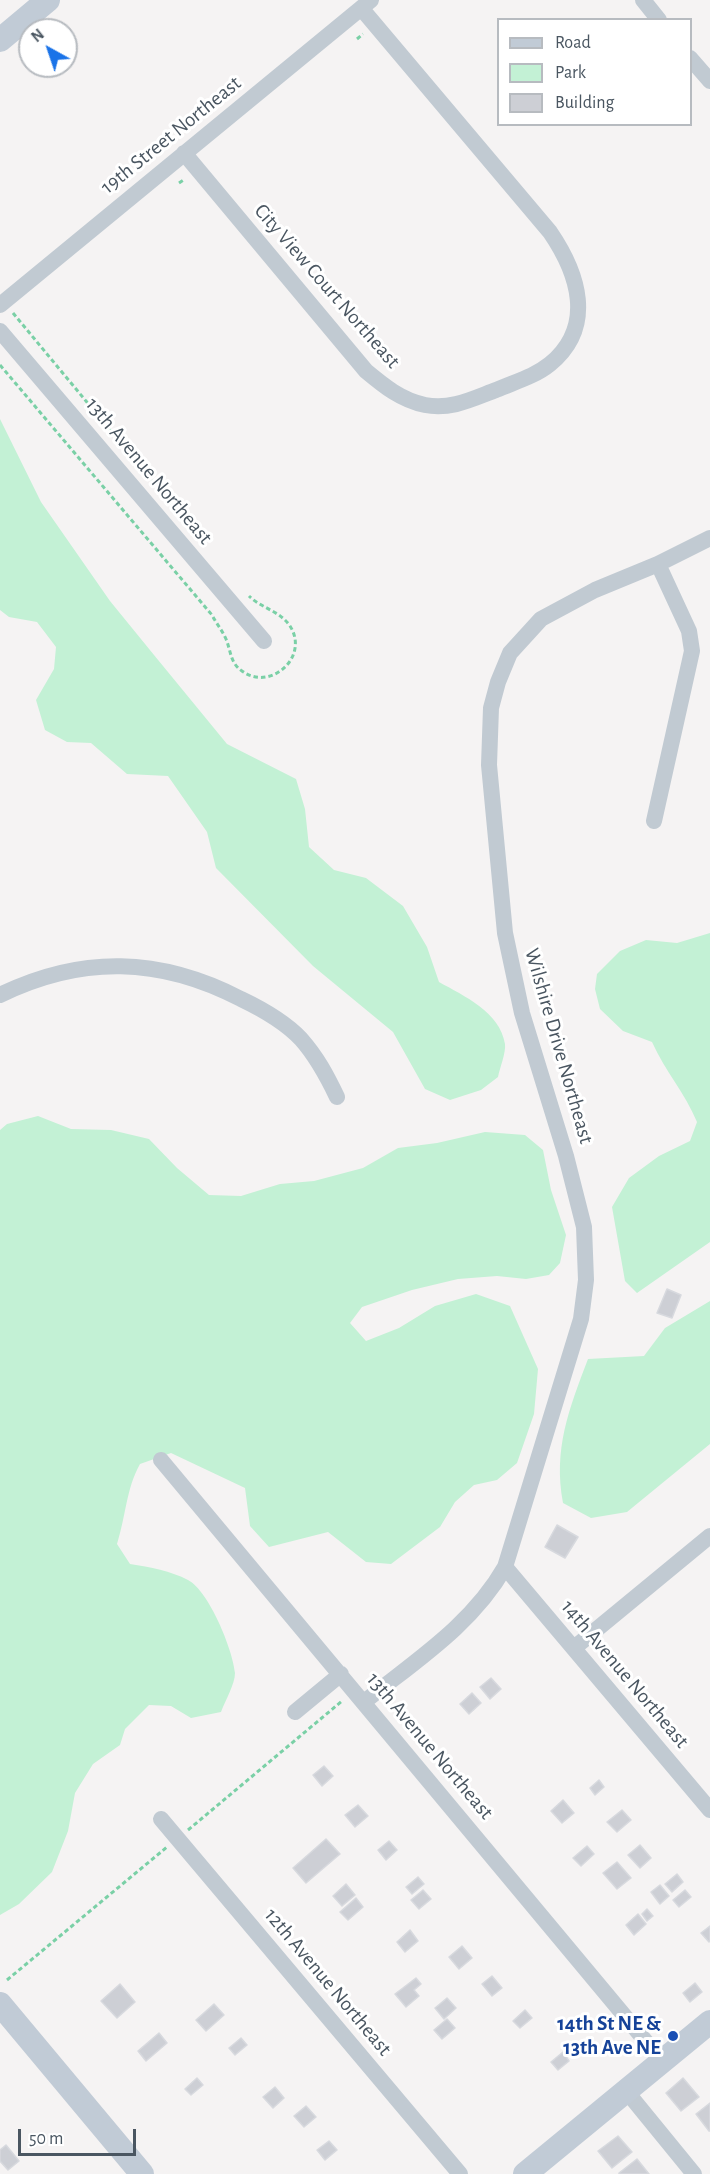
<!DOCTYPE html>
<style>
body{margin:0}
#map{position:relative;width:710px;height:2174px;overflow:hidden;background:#f5f3f3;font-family:"Alegreya Sans",sans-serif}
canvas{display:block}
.legend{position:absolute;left:497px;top:18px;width:195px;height:108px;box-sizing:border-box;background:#fff;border:2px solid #b7bbc0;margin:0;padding:8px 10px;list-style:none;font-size:18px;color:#4a5661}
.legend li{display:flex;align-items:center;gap:12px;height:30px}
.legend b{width:30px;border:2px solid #b7bbc0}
.north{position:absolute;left:18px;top:18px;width:60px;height:60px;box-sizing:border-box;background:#fff;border:2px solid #b7bbc0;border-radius:50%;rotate:320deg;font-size:16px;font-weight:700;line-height:24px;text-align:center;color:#4a5661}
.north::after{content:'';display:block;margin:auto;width:21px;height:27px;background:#1a73e8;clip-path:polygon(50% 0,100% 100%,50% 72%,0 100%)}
.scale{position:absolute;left:18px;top:2129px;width:118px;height:27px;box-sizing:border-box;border:3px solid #4a5661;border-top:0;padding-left:8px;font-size:18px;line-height:21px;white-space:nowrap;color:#4a5661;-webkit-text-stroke:4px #fff;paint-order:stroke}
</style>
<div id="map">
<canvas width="710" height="2174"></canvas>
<ul class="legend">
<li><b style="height:8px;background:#c1cbd6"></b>Road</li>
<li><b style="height:16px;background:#c3f1d5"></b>Park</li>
<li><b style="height:16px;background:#cdcfd5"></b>Building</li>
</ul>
<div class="north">N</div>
<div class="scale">50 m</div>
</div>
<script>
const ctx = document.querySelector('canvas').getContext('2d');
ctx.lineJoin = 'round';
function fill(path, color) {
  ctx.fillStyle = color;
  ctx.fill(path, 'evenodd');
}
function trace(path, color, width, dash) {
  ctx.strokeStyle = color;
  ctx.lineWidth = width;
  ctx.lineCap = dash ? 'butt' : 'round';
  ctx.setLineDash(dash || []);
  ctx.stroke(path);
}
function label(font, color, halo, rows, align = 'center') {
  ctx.font = font + ' "Alegreya Sans",sans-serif';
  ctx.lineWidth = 6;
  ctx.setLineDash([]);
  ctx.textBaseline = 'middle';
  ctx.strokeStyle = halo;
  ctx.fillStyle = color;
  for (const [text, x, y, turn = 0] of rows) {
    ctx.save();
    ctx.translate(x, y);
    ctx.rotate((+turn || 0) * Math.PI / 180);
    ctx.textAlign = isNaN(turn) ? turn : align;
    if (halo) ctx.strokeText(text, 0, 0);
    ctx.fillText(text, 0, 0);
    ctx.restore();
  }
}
fill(new Path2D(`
 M 0,419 L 41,502 L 110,601 L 154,655 L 227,744 L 296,779 L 305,809 L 309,847 L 334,870 L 366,878 L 403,906 L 427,947 L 439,982 C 464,996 500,1012 505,1044 C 506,1053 500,1067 498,1077 L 481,1090 L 450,1100 L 425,1089 L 393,1032 L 313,966 L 216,868 L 207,832 L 168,776 L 127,774 L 91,743 L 67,742 L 45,730 L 36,700 L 54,669 L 56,647 L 37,622 L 9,617 L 0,610 Z
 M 710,933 L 710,1242 L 637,1293 L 625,1281 L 612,1207 L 629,1178 L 659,1156 L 690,1141 L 697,1122 C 685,1093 665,1071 652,1042 L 623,1031 L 600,1009 L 595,989 L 597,974 L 620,951 L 646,940 L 677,943 Z
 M 38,1116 L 71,1129 L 111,1130 L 149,1139 L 177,1168 L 209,1195 L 241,1196 L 280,1184 L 314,1181 L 363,1168 L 398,1148 L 437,1143 L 485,1132 L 525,1135 L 543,1150 L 551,1190 L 566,1235 L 560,1263 L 549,1275 L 526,1279 L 497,1276 L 458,1279 L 412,1290 L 362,1307 L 350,1323 L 366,1341 L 399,1328 L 435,1306 L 476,1294 L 510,1306 L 538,1369 L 534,1414 L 517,1463 L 497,1480 L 474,1485 L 455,1502 L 440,1527 L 391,1564 L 366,1562 L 328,1532 L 269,1547 L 250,1526 L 245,1488 L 171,1453 L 140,1464 C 126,1489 126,1516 117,1544 L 130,1564 C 150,1567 171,1571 188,1580 C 209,1591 233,1650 235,1673 C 235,1684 225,1701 221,1712 L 191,1718 L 171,1706 L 149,1705 L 125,1729 L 120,1745 L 93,1764 L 75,1793 L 68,1831 L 52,1872 L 19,1904 L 0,1915 L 0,1130 L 7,1124 Z
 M 710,1301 L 710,1444 L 627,1512 L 591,1518 L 563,1503 C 553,1449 569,1409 588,1359 L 644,1356 L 665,1328 Z`), '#c3f1d5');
const building = new Path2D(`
 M 667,1289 L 681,1295 L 672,1318 L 657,1313 Z
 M 557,1525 L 578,1537 L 565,1558 L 545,1547 Z
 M 491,1678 L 501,1689 L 490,1699 L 480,1687 Z
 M 472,1693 L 481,1703 L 469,1714 L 460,1704 Z
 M 324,1766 L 333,1776 L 322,1786 L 313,1775 Z
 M 599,1780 L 604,1787 L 595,1795 L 590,1788 Z
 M 563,1800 L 574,1813 L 562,1823 L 551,1811 Z
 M 358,1805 L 368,1816 L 355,1827 L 345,1815 Z
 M 622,1810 L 631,1820 L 617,1832 L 607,1822 Z
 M 326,1839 L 340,1854 L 306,1883 L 293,1868 Z
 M 389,1841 L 397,1850 L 386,1860 L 378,1850 Z
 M 640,1845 L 651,1858 L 640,1868 L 628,1855 Z
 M 587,1846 L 594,1854 L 581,1866 L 573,1858 Z
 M 617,1862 L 631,1878 L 617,1889 L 603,1873 Z
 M 677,1874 L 683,1882 L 672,1892 L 665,1884 Z
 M 418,1877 L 424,1884 L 412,1894 L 406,1887 Z
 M 346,1884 L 355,1895 L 342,1906 L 333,1896 Z
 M 660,1885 L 669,1896 L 660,1904 L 651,1892 Z
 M 423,1890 L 431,1899 L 419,1909 L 411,1900 Z
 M 685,1890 L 691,1897 L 679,1907 L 673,1900 Z
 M 356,1898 L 363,1907 L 348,1920 L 340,1912 Z
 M 647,1909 L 653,1916 L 647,1921 L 642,1914 Z
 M 638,1914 L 646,1924 L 634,1935 L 626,1925 Z
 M 710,1926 L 710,1941 L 709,1942 L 701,1933 Z
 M 410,1930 L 418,1941 L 405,1952 L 397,1942 Z
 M 462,1946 L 472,1958 L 459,1969 L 449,1957 Z
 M 492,1976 L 502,1988 L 492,1996 L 482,1984 Z
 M 416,1978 L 421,1984 L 414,1990 L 419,1996 L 406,2007 L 395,1994 Z
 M 695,1983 L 702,1992 L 690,2002 L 683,1993 Z
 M 120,1984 L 135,2002 L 117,2018 L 101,2001 Z
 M 447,1998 L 456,2008 L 444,2019 L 435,2008 Z
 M 214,2004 L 224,2015 L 206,2031 L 196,2020 Z
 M 525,2010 L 532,2018 L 520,2028 L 513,2021 Z
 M 447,2019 L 455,2028 L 442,2039 L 434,2030 Z
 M 159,2033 L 167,2043 L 146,2061 L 138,2051 Z
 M 241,2038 L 247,2045 L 235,2055 L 229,2048 Z
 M 563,2052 L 569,2061 L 558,2070 L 551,2062 Z
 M 197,2078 L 203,2085 L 191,2095 L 185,2089 Z
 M 683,2078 L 699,2097 L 681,2111 L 666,2093 Z
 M 275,2087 L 284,2098 L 273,2108 L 263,2097 Z
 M 710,2103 L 710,2131 L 709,2131 L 696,2114 Z
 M 306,2106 L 316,2117 L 304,2127 L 294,2116 Z
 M 618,2136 L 632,2152 L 612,2168 L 598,2151 Z
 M 329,2141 L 337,2150 L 325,2160 L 317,2150 Z
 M 6,2145 L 19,2161 L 8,2170 L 0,2161 L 0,2150 Z
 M 637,2159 L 649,2174 L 619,2174 L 619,2173 Z`);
fill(building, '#cdcfd5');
trace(building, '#d7d9de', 1.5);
trace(new Path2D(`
 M 357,39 L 363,34
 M 179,183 L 185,179
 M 13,313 L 202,541
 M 0,365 L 212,615 C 216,623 222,630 226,639 C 231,651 230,663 242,671 C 270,692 310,657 290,626 C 280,611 261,608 249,596
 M 188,1830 L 342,1701
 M 7,1980 L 167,1847`), '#7ad0a6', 3, [4.5, 3]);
trace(new Path2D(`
 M 643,0 L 659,20
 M 690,58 L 710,81
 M 184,153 L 366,371 C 384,386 401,400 425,405 C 451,410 472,399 496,390 C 514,382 534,377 550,364 C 596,326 578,273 550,232 L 361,8
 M 0,305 L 371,0
 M 0,331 L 264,641
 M 654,821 L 692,651 L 689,631 L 658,564
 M 0,995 C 82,955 160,957 241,999 C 262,1009 285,1022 301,1039 C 317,1057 327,1076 337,1097
 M 161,1460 L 663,2062
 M 505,1567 L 710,1810
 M 574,1648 L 710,1536
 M 364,1702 C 415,1661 472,1625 505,1567 L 581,1319 L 586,1280 L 584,1227 L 566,1156 L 522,1013 L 505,933 L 489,765 L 491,708 L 498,682 L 510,653 L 541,619 L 595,590 L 658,564 L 710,538
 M 295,1712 L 341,1674
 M 161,1819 L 460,2174
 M 627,2092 L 694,2174`), '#c1cad2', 16);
trace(new Path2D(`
 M 0,40 L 48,0
 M 0,2004 L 142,2174
 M 525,2174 L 710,2022`), '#c1cbd6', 24);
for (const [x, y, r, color] of [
 [673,2036,6,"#1a4fb4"]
]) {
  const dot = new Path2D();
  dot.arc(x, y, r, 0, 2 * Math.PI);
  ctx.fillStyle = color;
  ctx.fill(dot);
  trace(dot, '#fff', 2);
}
label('21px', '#4a5661', '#fff', [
 ["19th Street Northeast",171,135,-39],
 ["City View Court Northeast",327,286,49],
 ["13th Avenue Northeast",149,471,50],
 ["Wilshire Drive Northeast",559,1046,74],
 ["14th Avenue Northeast",625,1674,50],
 ["13th Avenue Northeast",430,1746,50],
 ["12th Avenue Northeast",328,1982,50]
]);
label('bold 21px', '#164399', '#fff', [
 ["14th St NE &",661,2024],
 ["13th Ave NE",661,2048]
], 'right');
</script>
